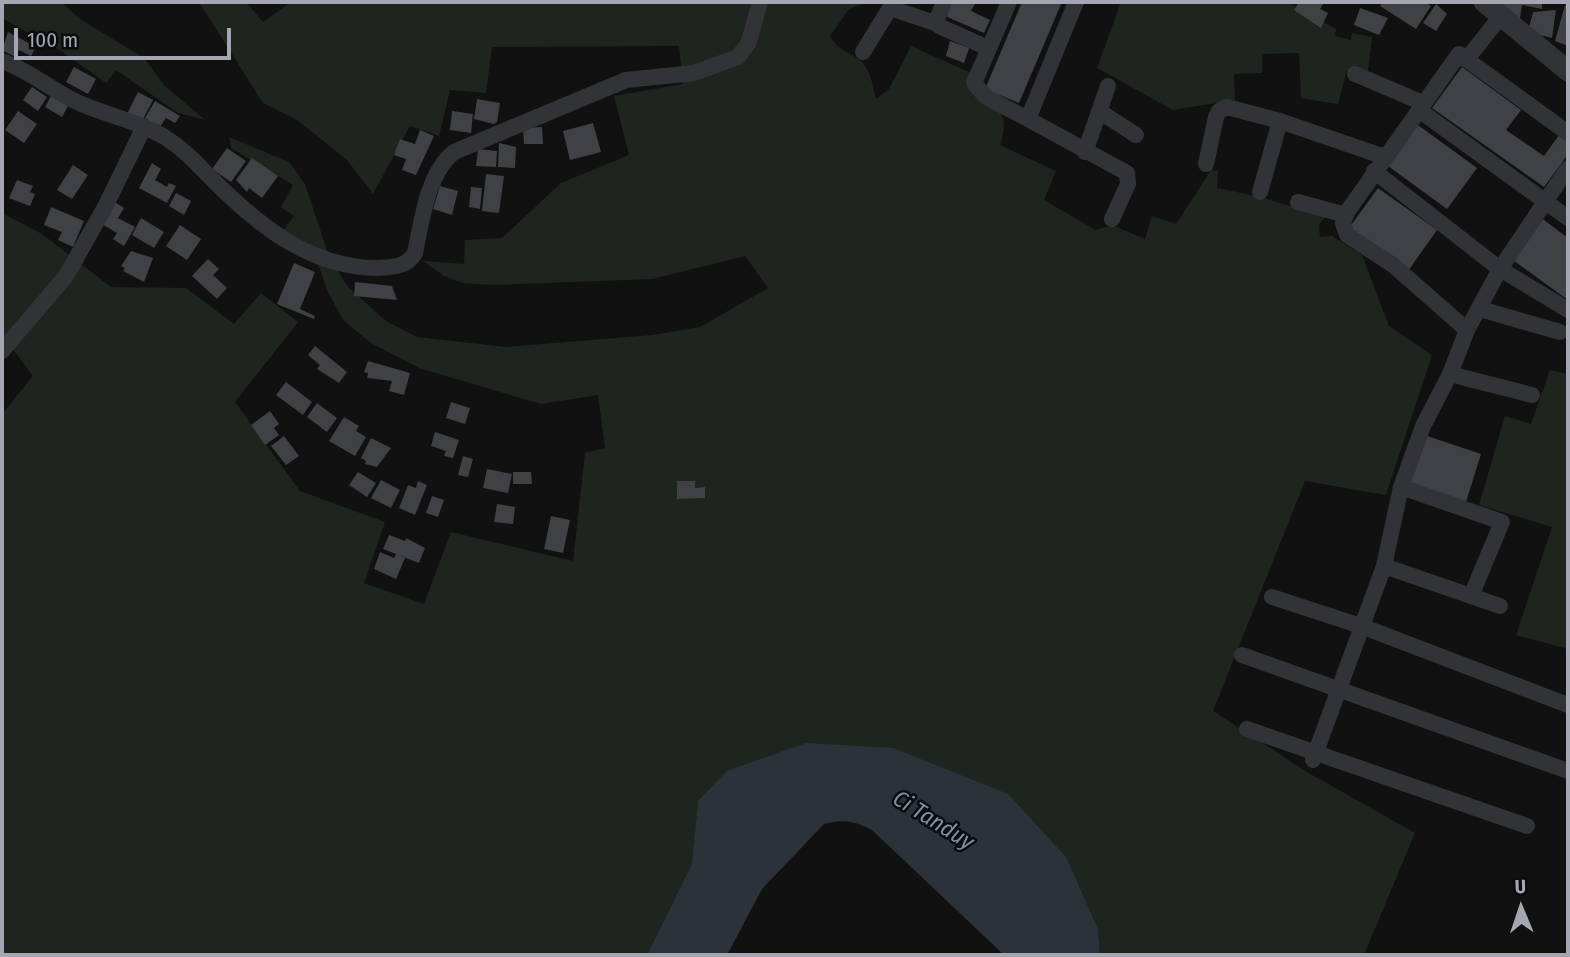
<!DOCTYPE html>
<style>
body{margin:0}
#map{position:relative;width:1570px;height:957px;overflow:hidden;background:#111112;font-family:"Fira Sans Condensed",sans-serif}
canvas{display:block}
.frame{position:absolute;inset:0;border:4px solid #a4a7b2;pointer-events:none}
.north{position:absolute;left:1486px;top:873px;width:70px;height:70px;-webkit-text-stroke:5px #0c0c0d;paint-order:stroke;rotate:358deg;font-size:19px;font-weight:700;line-height:28px;text-align:center;color:#a4a7b2}
.north::after{content:'';display:block;margin:auto;width:24px;height:32px;background:#a4a7b2;clip-path:polygon(50% 0,100% 100%,50% 72%,0 100%)}
.scale{position:absolute;left:14px;top:28px;width:217px;height:32px;box-sizing:border-box;border:4px solid #a4a7b2;border-top:0;padding-left:9px;font-size:21px;line-height:24px;white-space:nowrap;color:#a4a7b2;-webkit-text-stroke:5px #0c0c0d;paint-order:stroke}
</style>
<div id="map">
<canvas width="1570" height="957"></canvas>
<div class="frame"></div>
<div class="north">U</div>
<div class="scale">100 m</div>
</div>
<script>
const ctx = document.querySelector('canvas').getContext('2d');
ctx.lineJoin = 'round';
function fill(path, color) {
  ctx.fillStyle = color;
  ctx.fill(path, 'evenodd');
}
function trace(path, color, width, dash) {
  ctx.strokeStyle = color;
  ctx.lineWidth = width;
  ctx.lineCap = dash ? 'butt' : 'round';
  ctx.setLineDash(dash || []);
  ctx.stroke(path);
}
function label(font, color, halo, rows, align = 'center') {
  ctx.font = font + ' "Fira Sans Condensed",sans-serif';
  ctx.lineWidth = 5;
  ctx.setLineDash([]);
  ctx.textBaseline = 'middle';
  ctx.strokeStyle = halo;
  ctx.fillStyle = color;
  for (const [text, x, y, turn = 0] of rows) {
    ctx.save();
    ctx.translate(x, y);
    ctx.rotate((+turn || 0) * Math.PI / 180);
    ctx.textAlign = isNaN(turn) ? turn : align;
    if (halo) ctx.strokeText(text, 0, 0);
    ctx.fillText(text, 0, 0);
    ctx.restore();
  }
}
fill(new Path2D(`
 M 2,2 L 61,2 L 80,19 L 144,58 L 164,85 L 205,120 L 178,113 L 116,70 L 106,83 L 61,51 L 2,18 Z
 M 199,2 L 246,2 L 263,22 L 291,2 L 868,2 L 849,9 L 830,36 C 838,51 849,51 861,61 C 871,71 873,87 876,99 L 889,89 L 911,46 L 971,73 L 965,85 C 992,104 1013,108 1000,145 L 1056,171 L 1044,200 L 1096,230 L 1112,225 L 1145,239 L 1152,216 L 1176,224 L 1211,170 L 1218,171 L 1217,188 L 1261,197 L 1325,217 L 1319,225 L 1320,237 L 1332,236 L 1362,255 L 1389,326 L 1432,355 L 1386,495 L 1305,481 L 1213,711 L 1307,772 L 1415,833 L 1364,955 L 1100,955 L 1098,929 L 1008,794 L 698,801 L 693,864 L 647,955 L 2,955 L 2,414 L 33,376 L 2,335 L 2,213 L 42,234 L 111,287 L 186,288 L 234,324 L 261,293 L 298,322 L 235,402 L 300,491 L 385,522 L 364,583 L 424,604 L 451,532 L 573,561 L 585,453 L 605,448 L 598,395 L 541,404 L 419,368 L 371,343 L 343,320 L 327,290 L 313,248 L 283,231 L 294,216 L 281,207 L 293,185 L 231,148 L 229,137 L 289,162 L 305,184 L 330,259 L 348,287 L 386,321 L 417,337 L 506,347 L 652,335 L 700,327 L 768,288 L 745,256 L 652,279 L 493,285 L 463,283 L 444,276 L 423,261 L 464,264 L 465,240 L 502,238 L 561,183 L 629,155 L 614,96 L 683,84 L 679,46 L 492,47 L 486,93 L 450,90 L 439,136 L 410,126 L 373,194 L 347,160 L 297,120 L 263,103 Z
 M 1121,2 L 1287,2 L 1336,29 L 1335,36 L 1351,40 L 1352,33 L 1372,37 L 1368,72 L 1347,70 L 1338,104 L 1301,98 L 1299,53 L 1262,54 L 1262,73 L 1234,74 L 1235,100 L 1173,110 L 1097,68 Z
 M 1550,370 L 1566,374 L 1568,371 L 1568,649 L 1516,635 L 1552,527 L 1479,505 L 1505,416 L 1531,424 Z`), '#1e251f');
fill(new Path2D(`
 M 806,743 L 893,748 L 1008,794 L 1066,857 L 1098,929 L 1100,955 L 1004,955 L 872,830 C 855,821 843,819 824,824 L 762,889 L 727,955 L 647,955 L 692,864 L 698,801 L 727,771 Z`), '#2c323a');
fill(new Path2D(`
 M 952,2 L 976,2 L 971,11 L 990,20 L 984,33 L 945,16 Z
 M 1022,2 L 1062,2 L 1019,103 L 985,89 Z
 M 1299,2 L 1324,2 L 1320,9 L 1328,13 L 1321,28 L 1294,10 Z
 M 1383,2 L 1425,2 L 1431,6 L 1416,29 L 1380,6 Z
 M 1504,2 L 1542,2 L 1542,9 L 1522,5 L 1520,18 L 1501,10 Z
 M 1436,4 L 1447,14 L 1436,31 L 1423,23 Z
 M 1565,5 L 1568,5 L 1568,46 L 1555,41 Z
 M 1360,8 L 1388,18 L 1379,35 L 1354,25 Z
 M 1556,10 L 1552,38 L 1528,32 L 1533,12 Z
 M 8,32 L 36,47 L 31,56 L 19,50 L 15,57 L 2,50 Z
 M 950,41 L 969,48 L 964,63 L 946,56 Z
 M 74,67 L 96,79 L 88,94 L 66,82 Z
 M 1462,67 L 1521,110 L 1506,130 L 1544,156 L 1559,135 L 1568,142 L 1568,154 L 1544,187 L 1432,108 Z
 M 32,87 L 47,97 L 38,111 L 23,100 Z
 M 138,92 L 153,100 L 142,121 L 127,114 Z
 M 52,94 L 69,104 L 62,117 L 45,107 Z
 M 477,99 L 500,103 L 497,122 L 494,124 L 474,119 Z
 M 155,101 L 180,116 L 175,123 L 166,118 L 159,128 L 147,123 L 149,120 L 145,118 Z
 M 18,111 L 37,124 L 24,143 L 5,130 Z
 M 452,111 L 473,114 L 471,133 L 450,130 Z
 M 593,123 L 601,152 L 570,160 L 563,131 Z
 M 1418,125 L 1477,168 L 1447,209 L 1388,166 Z
 M 542,127 L 543,144 L 524,144 L 523,128 Z
 M 420,130 L 434,136 L 416,175 L 402,170 L 406,159 L 394,155 L 400,139 L 415,144 Z
 M 499,143 L 516,147 L 515,168 L 498,167 Z
 M 227,148 L 246,161 L 231,182 L 212,169 Z
 M 478,149 L 497,151 L 496,167 L 476,166 Z
 M 252,158 L 278,176 L 262,198 L 249,188 L 247,192 L 236,180 Z
 M 152,163 L 161,169 L 155,180 L 167,187 L 169,183 L 176,186 L 167,203 L 139,188 Z
 M 73,165 L 88,175 L 72,199 L 57,190 Z
 M 486,174 L 504,176 L 499,213 L 482,211 Z
 M 17,180 L 33,186 L 30,192 L 35,194 L 30,206 L 9,198 Z
 M 440,186 L 458,191 L 452,215 L 433,209 Z
 M 471,187 L 482,188 L 480,209 L 469,207 Z
 M 1378,188 L 1437,230 L 1408,271 L 1349,228 Z
 M 176,193 L 191,201 L 184,215 L 169,206 Z
 M 113,201 L 124,208 L 118,218 L 135,227 L 124,246 L 113,239 L 117,233 L 100,223 Z
 M 51,207 L 84,221 L 73,247 L 58,240 L 62,232 L 44,225 Z
 M 1540,217 L 1568,238 L 1568,300 L 1510,258 Z
 M 141,218 L 164,232 L 154,248 L 132,235 Z
 M 180,225 L 201,239 L 187,260 L 166,246 Z
 M 131,251 L 153,258 L 144,282 L 123,271 L 125,268 L 121,266 Z
 M 208,259 L 219,269 L 213,275 L 227,288 L 217,299 L 192,276 Z
 M 294,263 L 315,272 L 300,309 L 315,316 L 314,319 L 277,304 Z
 M 355,282 L 392,286 L 397,300 L 354,296 Z
 M 315,346 L 347,372 L 339,383 L 317,369 L 320,365 L 308,355 Z
 M 368,361 L 410,373 L 404,395 L 389,391 L 392,381 L 367,378 L 368,373 L 364,372 Z
 M 286,382 L 312,402 L 303,415 L 276,395 Z
 M 451,402 L 470,408 L 465,424 L 446,418 Z
 M 317,403 L 337,418 L 327,432 L 307,417 Z
 M 270,411 L 279,424 L 274,428 L 279,435 L 265,445 L 251,425 Z
 M 344,417 L 359,426 L 356,431 L 366,437 L 355,456 L 329,441 Z
 M 435,432 L 459,440 L 453,458 L 444,456 L 446,451 L 431,446 Z
 M 1421,434 L 1481,454 L 1466,502 L 1405,482 Z
 M 284,436 L 299,456 L 286,465 L 271,446 Z
 M 371,438 L 391,448 L 377,467 L 365,464 L 366,461 L 361,458 Z
 M 463,456 L 473,459 L 468,477 L 458,475 Z
 M 487,469 L 512,474 L 508,493 L 483,488 Z
 M 358,472 L 376,483 L 367,497 L 349,485 Z
 M 513,472 L 531,472 L 532,484 L 513,484 Z
 M 381,480 L 400,490 L 391,508 L 371,498 Z
 M 418,481 L 427,485 L 415,515 L 399,508 L 408,485 L 416,488 Z
 M 677,481 L 695,481 L 695,488 L 705,487 L 705,498 L 677,499 Z
 M 432,496 L 444,500 L 438,517 L 426,513 Z
 M 497,504 L 515,507 L 513,524 L 494,522 Z
 M 551,516 L 570,520 L 563,553 L 544,549 Z
 M 389,535 L 405,541 L 406,538 L 425,548 L 419,563 L 383,549 Z
 M 380,552 L 394,558 L 396,554 L 405,558 L 396,579 L 374,569 Z`), '#404145');
trace(new Path2D(`
 M 944,2 L 937,19 L 939,26 L 988,48
 M 1009,2 L 974,83 L 986,97 L 1028,119
 M 1076,2 L 1028,119 L 1127,173 L 1128,184 L 1112,219
 M 863,52 L 890,8 L 938,24
 M 1466,60 L 1501,16
 M 2,61 C 29,70 51,90 77,102 C 105,115 139,121 166,138 C 185,150 198,165 213,180 C 259,226 311,268 378,268 C 393,267 407,267 415,253 C 422,220 427,174 454,152 L 626,80 L 694,73 L 738,57 L 749,42 L 760,2
 M 1355,74 L 1423,103
 M 1419,110 L 1568,218
 M 1099,111 L 1136,135
 M 1085,152 L 1108,86
 M 1206,164 L 1216,117 L 1219,111 L 1227,107 L 1280,121 L 1385,157
 M 1374,171 L 1500,269 L 1568,310
 M 1260,192 L 1280,121
 M 1298,202 L 1346,215
 M 1480,309 L 1560,332
 M 1467,330 L 1393,265 L 1347,235 L 1343,223 L 1347,212 L 1459,54 L 1568,133
 M 2,351 L 66,276 L 105,207 L 144,127
 M 1450,374 L 1532,395
 M 1401,487 L 1502,522 L 1471,596
 M 1384,566 L 1500,606
 M 1272,597 L 1361,626 L 1568,705
 M 1242,655 L 1568,771
 M 1247,729 L 1527,826
 M 1313,760 L 1384,566 L 1401,487 L 1423,426 L 1450,374 L 1467,330 L 1500,269 L 1568,168`), '#323337', 16);
trace(new Path2D(`
 M 1484,2 L 1568,71`), '#323337', 21);
label('italic 23px', '#7d91ab', '#0c0c0d', [
 ["Ci Tanduy",933,821,32]
]);
</script>
